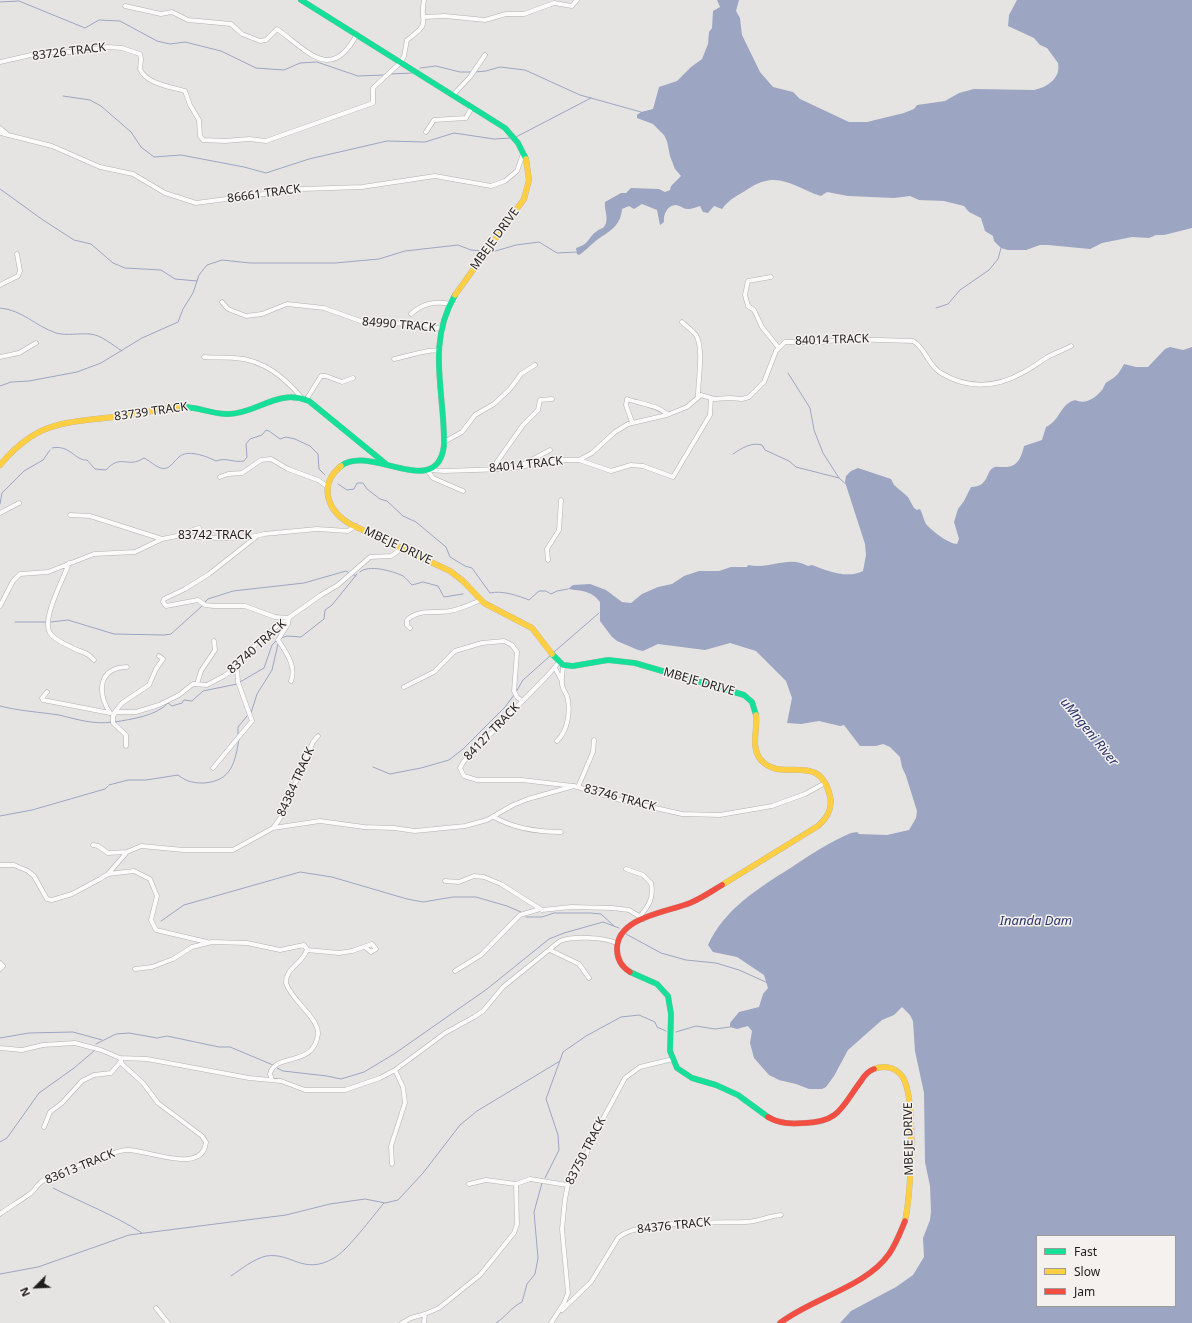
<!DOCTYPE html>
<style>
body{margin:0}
#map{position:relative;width:1192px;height:1323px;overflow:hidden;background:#e6e4e2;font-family:"Noto Sans",sans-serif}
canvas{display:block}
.legend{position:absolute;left:1036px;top:1235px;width:140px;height:72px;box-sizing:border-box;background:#f4f1ef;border:1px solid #9e9c9b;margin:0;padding:5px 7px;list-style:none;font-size:12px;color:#1e1d1c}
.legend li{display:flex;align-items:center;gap:8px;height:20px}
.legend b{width:20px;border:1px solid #9e9c9b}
.north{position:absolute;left:16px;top:1267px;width:40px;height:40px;-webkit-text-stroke:3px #f4f1ef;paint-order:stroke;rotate:246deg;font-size:11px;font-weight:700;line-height:16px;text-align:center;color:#1e1d1c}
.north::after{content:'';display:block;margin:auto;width:14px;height:18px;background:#1e1d1c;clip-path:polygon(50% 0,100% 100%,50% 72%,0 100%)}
</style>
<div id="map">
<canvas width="1192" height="1323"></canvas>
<ul class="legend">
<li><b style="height:5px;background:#16e098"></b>Fast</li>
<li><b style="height:5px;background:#ffcf43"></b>Slow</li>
<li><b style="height:5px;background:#f24e42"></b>Jam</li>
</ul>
<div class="north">N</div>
</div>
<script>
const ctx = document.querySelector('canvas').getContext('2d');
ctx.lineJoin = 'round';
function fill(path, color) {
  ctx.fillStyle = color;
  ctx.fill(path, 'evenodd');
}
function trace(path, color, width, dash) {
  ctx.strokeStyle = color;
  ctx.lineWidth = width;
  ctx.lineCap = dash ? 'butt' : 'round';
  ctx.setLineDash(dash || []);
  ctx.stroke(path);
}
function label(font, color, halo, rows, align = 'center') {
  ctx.font = font + ' "Noto Sans",sans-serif';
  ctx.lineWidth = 3;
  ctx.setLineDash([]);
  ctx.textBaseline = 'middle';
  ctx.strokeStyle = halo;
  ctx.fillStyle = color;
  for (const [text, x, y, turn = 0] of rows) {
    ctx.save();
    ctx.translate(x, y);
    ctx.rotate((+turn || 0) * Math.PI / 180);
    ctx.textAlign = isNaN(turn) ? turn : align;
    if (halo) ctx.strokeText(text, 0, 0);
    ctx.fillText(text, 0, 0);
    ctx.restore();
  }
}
fill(new Path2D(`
 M 717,0 L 739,0 L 736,11 L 740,18 L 742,35 L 760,72 L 773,87 L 793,92 L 800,99 L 849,122 L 867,122 L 904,113 L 914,109 L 917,105 L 945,101 L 959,93 L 974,89 L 1034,90 C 1048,87 1061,78 1058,63 L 1047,48 L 1040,45 L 1034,38 L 1008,26 L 1009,15 L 1017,0 L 1192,0 L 1192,228 L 1164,235 L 1156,235 L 1149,238 L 1132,237 L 1102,243 L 1090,249 L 1048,245 L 1040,245 L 1026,250 L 1008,250 L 1001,248 L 994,241 L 993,236 L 985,231 L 981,218 L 969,212 L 964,206 L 944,201 L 919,200 L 910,196 L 894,198 L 848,196 L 827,192 L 821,196 C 793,187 778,169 748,189 C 739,195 729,199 722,209 L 714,206 L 708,213 L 703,212 L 700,206 C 696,207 692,209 688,209 C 683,209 680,205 675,205 C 667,206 663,215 664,222 L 660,225 L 657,210 L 642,204 L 634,209 L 629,206 L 622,209 C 621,224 612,230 601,237 C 593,242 587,250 579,255 L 577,254 L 576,248 C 590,244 588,237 597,231 C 601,228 604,229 606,223 C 608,215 604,210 605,202 L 621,193 L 626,193 L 631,188 L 659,189 L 665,192 L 670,190 L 671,186 L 681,176 L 675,169 L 670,156 L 667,141 L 664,135 L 653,124 L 637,118 L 637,115 L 641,112 L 653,109 L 659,87 L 677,81 L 691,67 L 702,59 L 708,44 L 709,32 L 712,28 L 713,11 L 720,7 Z
 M 1170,347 L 1183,350 L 1192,347 L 1192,1323 L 840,1323 L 851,1311 L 896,1287 L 913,1275 L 924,1257 L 923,1238 L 930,1220 L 931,1211 L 930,1186 L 925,1162 L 924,1093 L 915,1051 L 913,1021 L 910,1015 L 902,1007 L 894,1015 L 882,1020 L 848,1050 L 834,1076 L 826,1087 L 822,1089 L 809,1089 L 796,1084 L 779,1080 L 769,1075 L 754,1058 L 750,1043 L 752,1031 L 748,1026 L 737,1029 L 730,1027 L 730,1023 L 739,1012 L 759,1007 L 763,994 L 768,988 L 764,975 L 737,957 L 713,952 L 708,945 C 725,908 759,888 792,867 C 811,854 830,842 851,833 L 857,832 L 859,834 L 887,835 L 909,830 L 916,818 L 917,811 L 906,776 L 902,767 L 900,757 L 890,747 L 883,744 L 876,746 L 860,746 L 844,725 L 840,726 L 819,721 L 801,724 L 787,723 L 792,698 L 786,681 L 756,651 L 730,643 L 705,650 L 658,644 L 643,651 L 638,650 L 617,641 L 612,637 L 600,621 L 600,602 C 591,590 581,591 568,589 L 573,585 L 590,584 L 606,590 L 622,602 L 631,603 L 642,594 L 658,587 L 672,584 L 684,576 L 699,571 L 719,571 L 731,567 L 747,567 L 748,565 C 771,570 788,555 808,566 L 812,565 C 827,571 848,579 863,571 L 866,555 L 865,544 L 845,482 L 846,476 L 851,471 L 858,468 L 891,479 L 894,485 L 908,497 L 914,508 L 917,510 L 920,509 C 923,514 923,519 926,524 C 932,531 949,544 957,544 L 959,539 L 954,522 L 958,509 L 964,501 L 971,487 C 989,487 986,471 993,468 C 995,466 999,467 1002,467 C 1017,468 1021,459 1024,446 L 1042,440 L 1046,427 C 1060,421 1060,404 1075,400 C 1086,405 1095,398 1102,390 C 1104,388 1104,384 1107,382 C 1117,376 1118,375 1124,364 L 1136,367 L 1148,367 L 1165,349 ZM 1037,1236 L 1175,1236 L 1175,1306 L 1037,1306 Z`), '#9ca5c2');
trace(new Path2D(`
 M 0,2 L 19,1 L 85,28 L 99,20 L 120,21 L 157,41 L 170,44 L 185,42 L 221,51 L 256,68 L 284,70 L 300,63 L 317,62 L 358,76 L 385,75
 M 420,68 L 436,66 L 460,72 L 472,72
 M 475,72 L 486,71 L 500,67 L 525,70 L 580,95 L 641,112
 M 390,74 L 412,73
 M 63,96 L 90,100 L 101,106 L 131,132 L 141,147 L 154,157 L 181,155 L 244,167 L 266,173 L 309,159 L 387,141 L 425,142 L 454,133 L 494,139 L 511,138
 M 516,137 L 591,98
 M 0,189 L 43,220 L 74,240 L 91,244 L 113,263 L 125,268 L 161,270 L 175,279 L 197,281
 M 492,252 L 516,245 L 539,242 L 557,253 L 577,252
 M 0,308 C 23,310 35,326 56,333 C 67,336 78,333 90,334 C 102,335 112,345 122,351
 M 936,308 L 948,304 L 960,290 L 989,270 L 998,259 L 1001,248
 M 788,373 L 810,408 L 814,430 L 823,453 L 839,478 L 847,485
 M 0,386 L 11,382 L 29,381 L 77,372 L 101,363 L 142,338 L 178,322 L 183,309 L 193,293 L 199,275 L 207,265 L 222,260 L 250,263 L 335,263 L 379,259 L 405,251 L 458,245 L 471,250 L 482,251
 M 52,448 C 70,444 75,461 87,460 L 95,469 L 106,470 C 121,453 127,469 144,458 C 151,461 159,471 167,468 C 172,466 174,461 179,457 C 187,449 206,456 216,461 C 226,457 234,463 244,461 L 247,457 L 246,444 L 250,439 L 262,435 L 266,430 L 269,431 L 280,439 L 286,437 L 295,439 L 310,446 L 318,454 L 319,469 L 325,475
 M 733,454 C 742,448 751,442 762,445 L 765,450 L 789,461 L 796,467 L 839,478
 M 338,484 L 347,490 L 354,489 L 357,483 L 363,483 L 367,489 L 380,499 L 387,501 L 403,516 L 416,522 L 446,547 L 450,557 L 465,566 L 472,568 L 490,593 C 502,590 519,596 529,600 L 539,591 L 546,591 L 551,594 L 557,591 L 568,589
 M 0,504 L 2,493 L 24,471 L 43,460 L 50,450
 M 360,572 C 368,564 393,571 403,576 C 406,578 409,582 412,585 L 423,582 L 438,586 L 444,597 L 463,594
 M 352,574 L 356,576
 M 205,602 L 208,599 L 233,591 L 304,583 L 346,571 L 349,573
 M 15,622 L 46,622
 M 51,622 L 68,620 L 114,634 L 164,635 L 171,634 L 202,606
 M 281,638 L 287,636 L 301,637 L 324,619 L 325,610 L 332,605 L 357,574
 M 554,652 L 599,613
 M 240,682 L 264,668 L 272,645 L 277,640
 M 516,692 L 523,680 L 550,656
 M 0,706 C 19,711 39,712 59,715 C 76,719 94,725 112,722
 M 251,713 L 257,694 L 272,670 L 278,644
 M 115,722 C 132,719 156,716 168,703 L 172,706 L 182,703 L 184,700 L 192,701 L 203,691 L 237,684
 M 238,734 L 238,727 L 247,716
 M 373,767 L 390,774 L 421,768 L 449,760 L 463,749 L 505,707 L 514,695
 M 109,785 L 128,780 L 146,780 L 178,775 C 187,782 193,783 204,783 C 232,781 235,762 239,739
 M 0,816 L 32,810 L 105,789 L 108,786
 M 526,917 L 542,917 L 554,913 L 591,913 L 601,914 L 614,926
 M 161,921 L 184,905 L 300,872 L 332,877 L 407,899 L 423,902 L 453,897 L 476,897 L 507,906 L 521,912
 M 626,934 L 661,953 L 686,960 L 716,963 L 739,970 L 768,983
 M 676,1032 L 696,1026 L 715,1029 L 730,1027
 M 0,1038 L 29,1033 L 73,1032 L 102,1040
 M 96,1044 L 116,1034 L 129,1033 L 157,1038 L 167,1036 L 219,1047 L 230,1047 L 273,1065
 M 277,1068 L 283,1071 L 327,1076 L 341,1079 L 364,1072 L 394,1054 L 487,989 L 549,939 L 564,933 L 603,922 L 619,928
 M 0,1142 L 7,1138 L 39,1093 L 74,1068 L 94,1051
 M 545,1178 L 559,1150 L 558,1135 L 546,1099 L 563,1052 L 586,1036 L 621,1017 L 639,1015 L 655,1022 L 657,1027 L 666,1031
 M 53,1188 C 83,1203 114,1215 142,1233
 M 0,1274 L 38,1267 L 129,1235 L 286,1215 L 330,1204 L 365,1199 L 385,1203 L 398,1200 L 423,1173 L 460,1125 L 477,1111 L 560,1061
 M 231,1276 C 241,1269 254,1259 266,1256 C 292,1252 303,1276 334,1258 C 348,1250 372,1217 384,1203
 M 496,1323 C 507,1316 510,1308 522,1302 L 527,1284 L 535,1274 L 538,1258 L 534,1212 L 542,1183`), '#9ca5c2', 1);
const street = new Path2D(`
 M 125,6 L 161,14 L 172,12 L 188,20 L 231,24 L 242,34 L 260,41 L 266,40 L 277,29 C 307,50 331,84 357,34
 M 424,17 L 445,16 L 485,20 L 506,14 L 524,14 L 554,3 L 572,6 L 577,0
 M 0,62 L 44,52 L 72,52 L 108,47 L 122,48 L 140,54 L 141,59 L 140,69 C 146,84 172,87 185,91 L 190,105 L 199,120 L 200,136 L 203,140 L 225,141 L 249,139 L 266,141 L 373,103 L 373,88 L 401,62 L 404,56 L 407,40 C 433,21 419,25 424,0
 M 453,95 L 470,77 L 485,55
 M 0,128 L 8,135
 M 426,132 L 434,120 L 466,118 L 472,107
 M 0,133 L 52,146 L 100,167 L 133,174 L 165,193 L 196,203 L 302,189 L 362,187 L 435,176 L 491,186 L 505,181 L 517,171 L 523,154
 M 771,277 L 748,281 L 745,295 L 748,306 L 754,310 L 762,327 L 778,347
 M 0,285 L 18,276 L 20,271 L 17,254
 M 222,302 L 228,309 L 246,316 L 262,314 L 287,304 L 324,308 L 366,323 L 419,324 L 442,329
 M 411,314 C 423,303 435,301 451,304
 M 682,322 C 686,326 692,330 696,335 C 704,348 698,380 698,396
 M 0,357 L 19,353 L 36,343
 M 204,357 C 214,358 225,357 235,358 C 264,360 284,377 302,398
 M 394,359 C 406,357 430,348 439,351
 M 306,400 L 321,376 L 326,376 L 342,382 L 353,378
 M 632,422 L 626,405 L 627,399 C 637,403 662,406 667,415
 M 444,442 L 462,432 L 475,415 L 494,404 L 510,389 L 521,374 L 535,365
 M 579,460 L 611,471 L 631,465 L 643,466 L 673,477 L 710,415 L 711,398
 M 520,466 L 550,450
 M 492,469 L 523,425 L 538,410 L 540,400 L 552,399
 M 427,470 L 433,478 L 463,491
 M 429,470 L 444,471 L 506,469 L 562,460 L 579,460 L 592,453 L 615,432 L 628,424 L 667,415 L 687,407 L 701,395 L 714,399 L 730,398 L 742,399 L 749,397 L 764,382 L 776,351 L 785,342 L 821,342 L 846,339 L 913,341 C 926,348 928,366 941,373 C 967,389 996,388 1022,373 C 1031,369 1038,363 1046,358 C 1054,353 1062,351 1071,346
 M 220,477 L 228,474 L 242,473 L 261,460 L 271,459 L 288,469 L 318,480 L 328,487
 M 0,513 L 19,503
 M 70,515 L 90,516 L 162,539
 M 178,535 L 199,528 L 200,531 L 196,536
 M 256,537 L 209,574 L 185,589 L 164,599 L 163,602 L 166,606 L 198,600 L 205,605 L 214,606 L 245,606 L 275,617 L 289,618 L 288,624 L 278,640 C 285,651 297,666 291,681
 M 548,560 L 547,549 L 559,530 L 561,500
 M 69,563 C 64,578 41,619 50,633 C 53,639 65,644 71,647 C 80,653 86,650 94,660
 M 0,606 L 13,581 L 20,574 L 48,572 L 94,554 L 135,552 L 162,539 L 177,536 C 200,537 243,541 264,534 L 317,529 L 348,531 L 356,526
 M 410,628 L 407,625 L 407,620 C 420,608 435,614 450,611 C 461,609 471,604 481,600
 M 559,662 L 549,674 L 464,761 L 460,768 L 464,776 L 477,780 L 522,780 L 573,786
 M 555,668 L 562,681
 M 197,684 L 201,671 L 215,650 L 214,641
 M 404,687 L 434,672 L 455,651 L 482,643 L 504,641 L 512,645 L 517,652 L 514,691 L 517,697 L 522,701
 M 47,692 L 42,698 L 43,700 L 110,713
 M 110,713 C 97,692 98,668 127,667
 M 114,713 L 122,703 L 149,685 L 156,669 L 163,659 L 159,656
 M 557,741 C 568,731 571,710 567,696 C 565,692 562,688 562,684 C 561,678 563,671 563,665
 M 126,746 L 126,735 L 113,723 L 113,716 L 116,712 L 136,712 L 159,705 L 179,695 L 193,684 L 207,685 L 224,676 L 237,667 L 256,644 L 277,626 L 321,595 L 338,585 L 370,557 L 391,556 L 397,552 L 400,547
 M 213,768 L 252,721 L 238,682 L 237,667
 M 578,787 L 593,752 L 594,740
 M 494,817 C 515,829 538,832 561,832
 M 273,828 L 281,817 L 313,742 L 318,736
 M 93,845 L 98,846 L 108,853 L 127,852
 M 0,865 L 14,865 L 28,871 L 34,876 L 47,899 L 52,900 L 72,894 L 100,879 L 108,874 L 127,852 L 141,846 L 184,850 L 233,850 L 273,828 L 320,821 L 364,827 L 394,828 L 415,831 L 465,826 L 487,820 L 513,805 L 528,799 L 574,786 L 620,800 L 682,814 L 720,815 L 772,806 L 805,794 L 825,783
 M 626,869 L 643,875 L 651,883 C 654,897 649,906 640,916
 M 108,874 L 134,871 L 150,879 L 157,896 L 151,920 L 156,930 L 207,942
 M 445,881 L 459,882 L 474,876 L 484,877 L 501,884 L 542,910 L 571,907 L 612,908 L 629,910 L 644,919
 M 307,950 L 339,953 L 352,951 L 372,944 L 376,949 L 371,952 L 365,947
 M 550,950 L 579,964 L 589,978
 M 0,963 L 3,966 L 0,969
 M 135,969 L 152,967 L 173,959 L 192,947 L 212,942 L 247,943 L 280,950 L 304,945 L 307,949 C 304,963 285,968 286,983 C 291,1000 319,1018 318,1034 C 314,1068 275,1052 270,1074 L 272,1080
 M 455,971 L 481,955 L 520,915 L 540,909
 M 0,1048 L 22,1050 L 43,1045 L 75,1043 L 101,1050 L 120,1058 L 147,1059 L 249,1078 L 281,1081 L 305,1090 L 345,1090 L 380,1078 L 395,1070 L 445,1033 L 474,1017 L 483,1011 L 503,987 L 560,941 C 572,936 604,937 616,943
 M 44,1127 L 50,1112 L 62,1103 L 82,1081 L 94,1075 L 111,1073 L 121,1061
 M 392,1164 L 391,1146 L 405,1103 L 403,1087 L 395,1070
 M 469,1184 L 486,1180 L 516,1184 L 530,1179 L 567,1185
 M 0,1214 C 9,1207 19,1202 28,1195 C 34,1192 36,1186 41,1182 C 51,1175 116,1150 127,1150 C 146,1149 203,1176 206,1142 L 202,1136 L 158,1103 L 143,1083 L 122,1064 L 120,1058
 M 156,1308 L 168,1323
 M 562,1310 L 591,1282 L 618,1238 C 635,1220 719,1223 745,1222 C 757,1222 768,1216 781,1215
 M 425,1314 L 439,1308 L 480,1275 L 514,1233 L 517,1224 L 516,1184
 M 402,1323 L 411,1318 L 425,1314 L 424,1323
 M 551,1323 L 564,1303 L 568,1293 L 562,1229 L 565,1199 L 569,1179 L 586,1156 L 591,1141 L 625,1078 L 640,1067 L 673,1059`);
const fast = new Path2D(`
 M 301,0 L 505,128 L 518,143 L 526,159
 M 177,407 C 196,405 211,415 229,414 C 258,413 278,388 309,401 L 386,464
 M 341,466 C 369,443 438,502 444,445 C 445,392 426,345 455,295
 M 552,654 L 563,665 L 573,666 L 608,660 L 635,663 L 744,695 L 752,702 L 756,715
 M 630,972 L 657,984 L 668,996 L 671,1014 L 670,1051 L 677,1068 L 692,1078 L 716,1085 L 738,1095 L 768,1117`);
const slow = new Path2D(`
 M 455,295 L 524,199 L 529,180 L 526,159
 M 0,465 C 39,419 64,424 120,416 C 139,414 158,409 177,407
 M 341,466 C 317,486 328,512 352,525 L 450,571 L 463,581 L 484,603 L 532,628 L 552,654
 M 722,885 L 818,826 C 827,818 833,809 830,796 C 819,750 782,784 761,760 C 750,747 758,730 756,715
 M 874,1069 C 884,1065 895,1067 902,1076 C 917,1097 911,1195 905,1221`);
const jam = new Path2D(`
 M 630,972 C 622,967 617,959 617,949 C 617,917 668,912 690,903 C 702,898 712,891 722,885
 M 768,1117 C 780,1124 792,1124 805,1123 C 840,1122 842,1106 861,1081 C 864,1076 868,1071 874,1069
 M 780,1323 C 812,1298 866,1287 889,1254 C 896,1244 900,1233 905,1221`);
trace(street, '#b2b1b0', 5);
trace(fast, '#b2b1b0', 6);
trace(slow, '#b2b1b0', 6);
trace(jam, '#b2b1b0', 6);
trace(street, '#fbfbfb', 4);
trace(fast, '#16e098', 5.5);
trace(slow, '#ffcf43', 5.5);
trace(jam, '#f24e42', 5.5);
label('12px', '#1e1d1c', '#f4f1ef', [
 ["83726 TRACK",69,52,-7],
 ["86661 TRACK",264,194,-8],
 ["MBEJE DRIVE",495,239,-54],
 ["84990 TRACK",399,325,5],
 ["84014 TRACK",832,340,-2],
 ["83739 TRACK",151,412,-8],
 ["84014 TRACK",526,465,-6],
 ["83742 TRACK",215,536],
 ["MBEJE DRIVE",398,546,25],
 ["83740 TRACK",257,647,-42],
 ["MBEJE DRIVE",699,682,16],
 ["84127 TRACK",492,732,-46],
 ["84384 TRACK",296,782,-66],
 ["83746 TRACK",620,798,15],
 ["MBEJE DRIVE",909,1139,-91],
 ["83750 TRACK",586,1151,-63],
 ["83613 TRACK",80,1167,-22],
 ["84376 TRACK",674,1226,-6]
]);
label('italic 13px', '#28346b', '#f4f1ef', [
 ["uMngeni River",1089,732,51],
 ["Inanda Dam",1036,921]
]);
</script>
